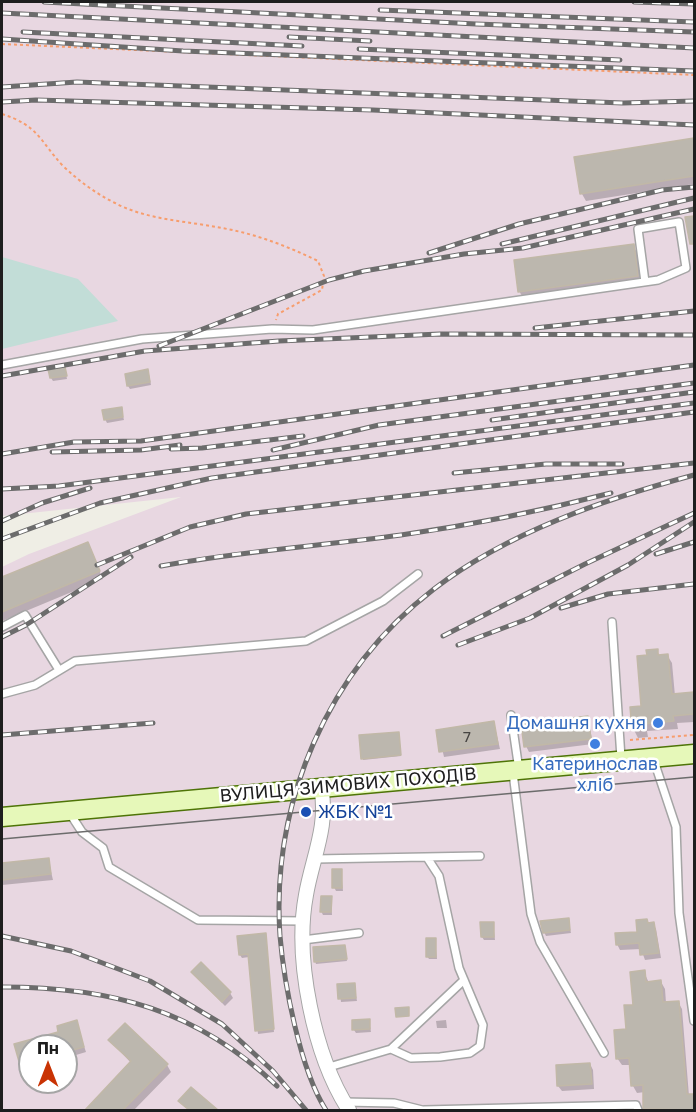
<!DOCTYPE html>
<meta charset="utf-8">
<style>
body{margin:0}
#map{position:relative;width:696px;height:1112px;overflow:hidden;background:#efeee5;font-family:"Golos Text",sans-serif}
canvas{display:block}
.frame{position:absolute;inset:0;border:3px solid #1e1e1e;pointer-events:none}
.north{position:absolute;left:18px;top:1034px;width:60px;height:60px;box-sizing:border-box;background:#fff;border:2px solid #a5a5a5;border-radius:50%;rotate:0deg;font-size:16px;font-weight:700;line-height:24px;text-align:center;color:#1e1e1e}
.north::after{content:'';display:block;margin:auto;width:21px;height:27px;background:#c93304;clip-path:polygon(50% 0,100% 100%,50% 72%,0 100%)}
</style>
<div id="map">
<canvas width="696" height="1112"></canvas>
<div class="frame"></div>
<div class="north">Пн</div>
</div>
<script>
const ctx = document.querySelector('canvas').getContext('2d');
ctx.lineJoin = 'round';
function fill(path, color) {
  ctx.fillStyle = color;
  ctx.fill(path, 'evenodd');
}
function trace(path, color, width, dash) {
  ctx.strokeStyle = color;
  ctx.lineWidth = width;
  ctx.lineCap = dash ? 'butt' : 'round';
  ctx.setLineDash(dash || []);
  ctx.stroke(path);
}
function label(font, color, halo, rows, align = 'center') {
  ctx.font = font + ' "Golos Text",sans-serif';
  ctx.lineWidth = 5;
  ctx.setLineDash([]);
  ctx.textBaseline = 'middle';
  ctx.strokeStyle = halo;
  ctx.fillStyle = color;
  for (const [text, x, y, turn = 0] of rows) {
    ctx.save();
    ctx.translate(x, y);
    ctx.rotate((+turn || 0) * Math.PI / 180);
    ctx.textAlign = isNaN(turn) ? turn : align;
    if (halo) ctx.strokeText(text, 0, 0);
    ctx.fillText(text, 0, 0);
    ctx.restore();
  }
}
fill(new Path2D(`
 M 2,2 L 694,2 L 694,1110 L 2,1110 L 2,567 L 29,554 L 181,497 L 2,516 ZM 30,1046 L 66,1046 L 66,1082 L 30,1082 Z`), '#e8d7e1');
fill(new Path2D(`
 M 2,257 L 78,279 L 118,321 L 2,349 Z`), '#c2ddd7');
fill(new Path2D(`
 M 694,139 L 694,184 L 586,201 L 582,194 L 576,158 Z
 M 633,245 L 637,253 L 641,283 L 524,299 L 519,291 Z
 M 65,369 L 67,379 L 53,381 L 51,378 Z
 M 149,374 L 151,385 L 130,389 L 128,386 Z
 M 121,409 L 124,420 L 107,423 L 105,419 Z
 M 87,543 L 103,579 L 2,621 L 2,579 Z
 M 657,651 L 660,656 L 667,655 L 672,663 L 675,696 L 694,694 L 694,725 L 694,722 L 677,723 L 678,729 L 647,731 L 648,737 L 638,738 L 634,730 L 643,707 L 649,657 Z
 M 588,718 L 593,744 L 529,752 L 526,746 Z
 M 494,723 L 500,749 L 444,757 L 438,731 Z
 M 399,734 L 401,756 L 363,760 L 361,737 Z
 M 48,859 L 53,880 L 2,885 L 2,864 Z
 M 341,871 L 343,891 L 336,891 L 334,887 Z
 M 331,898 L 332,915 L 323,915 L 321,911 Z
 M 568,919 L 571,933 L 546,936 L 544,932 Z
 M 493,923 L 495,940 L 484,940 L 482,937 Z
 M 648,924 L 653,924 L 656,929 L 661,958 L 645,960 L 641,949 L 620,950 L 617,944 L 639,933 Z
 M 265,935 L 274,1032 L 258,1034 L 249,957 L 242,958 L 240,955 L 239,937 Z
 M 435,940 L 437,959 L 429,959 L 427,956 Z
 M 344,947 L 347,961 L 316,964 L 315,961 Z
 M 644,972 L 649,983 L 661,982 L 665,989 L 666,1003 L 678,1002 L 682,1009 L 689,1096 L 694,1096 L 694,1110 L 646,1110 L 645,1092 L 637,1093 L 633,1086 L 631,1065 L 622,1065 L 617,1058 Z
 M 193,973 L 230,993 L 233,998 L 225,1006 Z
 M 354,985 L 357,1001 L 341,1002 L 339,986 Z
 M 446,1020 L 447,1028 L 437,1028 L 436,1021 Z
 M 369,1021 L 371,1032 L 356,1033 L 354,1030 Z
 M 76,1022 L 86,1052 L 66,1058 L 66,1046 L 30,1046 L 30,1068 L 24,1069 L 16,1045 L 60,1033 Z
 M 110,1040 L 167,1065 L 171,1072 L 134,1110 L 87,1110 L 131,1063 Z
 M 590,1064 L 593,1070 L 594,1089 L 562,1091 L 558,1086 Z`), '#0003');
const building = new Path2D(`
 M 694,138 L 694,176 L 580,194 L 574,157 Z
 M 694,216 L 694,244 L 690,244 L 685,217 Z
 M 634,244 L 638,276 L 518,292 L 514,260 Z
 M 65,367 L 67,376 L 50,378 L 48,369 Z
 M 148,369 L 150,382 L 127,386 L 125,374 Z
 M 122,407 L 123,417 L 104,420 L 102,410 Z
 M 88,542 L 100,571 L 2,612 L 2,577 Z
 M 658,649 L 658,655 L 668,654 L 672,694 L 694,692 L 694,714 L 673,716 L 674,721 L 644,724 L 644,729 L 632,730 L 630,707 L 641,706 L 637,656 L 647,655 L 646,650 Z
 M 588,716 L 591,739 L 524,747 L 521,724 Z
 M 494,721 L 498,744 L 439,752 L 436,730 Z
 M 399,732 L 401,755 L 361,759 L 359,735 Z
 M 49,858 L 51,874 L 2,880 L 2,863 Z
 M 332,869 L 342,869 L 342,888 L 332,888 Z
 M 321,896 L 332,896 L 331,912 L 320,912 Z
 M 569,918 L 570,930 L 543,933 L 540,921 Z
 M 647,919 L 648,923 L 654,922 L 659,953 L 640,955 L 639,943 L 616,945 L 615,933 L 637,932 L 636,920 Z
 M 480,922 L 494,922 L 494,937 L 481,937 Z
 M 266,933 L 274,1029 L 255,1031 L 248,954 L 239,955 L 237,936 Z
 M 426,938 L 436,938 L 436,957 L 426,957 Z
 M 345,945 L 347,959 L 314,962 L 313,947 Z
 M 201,962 L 231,992 L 222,1002 L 191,972 Z
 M 645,970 L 646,982 L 661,980 L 663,1002 L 679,1001 L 687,1094 L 694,1094 L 694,1110 L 643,1109 L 643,1085 L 631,1086 L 629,1058 L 616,1059 L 614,1030 L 626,1029 L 624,1005 L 633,1005 L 630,972 Z
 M 355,983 L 356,998 L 338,999 L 337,984 Z
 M 409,1007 L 409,1016 L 396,1017 L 395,1008 Z
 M 370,1019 L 370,1029 L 352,1030 L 352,1020 Z
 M 77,1020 L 84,1047 L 66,1052 L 66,1046 L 30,1046 L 30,1062 L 20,1065 L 14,1044 L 58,1032 L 57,1026 Z
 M 125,1023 L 168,1064 L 123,1110 L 85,1110 L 131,1061 L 108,1040 Z
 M 590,1063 L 592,1084 L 557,1086 L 556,1065 Z
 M 191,1087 L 218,1110 L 189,1110 L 178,1101 Z`);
fill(building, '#bcb7ae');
trace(building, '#c1b8a7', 1.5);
const service = new Path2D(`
 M 2,365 L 142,339 L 272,329 L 313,330 L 658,280 L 686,268 L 679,222 L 638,229 L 645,282
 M 612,622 L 621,758
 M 2,627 L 25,615 L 59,670
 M 2,694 L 35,685 L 75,661 L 306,641 L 383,601 L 418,574
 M 511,715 L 519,770
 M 653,758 L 676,827 L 679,913 L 694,1021
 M 513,773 L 531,914 L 540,942 L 604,1053
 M 69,812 L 82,832 L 103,848 L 109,867 L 198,920 L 304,921
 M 315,859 L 480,856
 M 303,940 L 359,933
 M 391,1049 L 464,980
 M 329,1067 L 391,1049 L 411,1058 L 440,1057 L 470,1053 L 480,1046 L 483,1025 L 459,968 L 439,876 L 428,859
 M 344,1102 L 394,1103 L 422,1110
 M 424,1110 L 636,1105 L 638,1110`);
const minor = new Path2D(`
 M 321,788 C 329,825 312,859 306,895 C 294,959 314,1056 349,1110`);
const secondary = new Path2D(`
 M 2,817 L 694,754`);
trace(service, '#a5a5a5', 10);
trace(minor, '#a5a5a5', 16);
trace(secondary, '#4e7407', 21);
trace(new Path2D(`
 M 2,44 L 694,75
 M 2,114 C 39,126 39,140 63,166 C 79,181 95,193 115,203 C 147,220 187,221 222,228 C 256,234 287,246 318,261 L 324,276 L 322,290 L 278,314 L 276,320
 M 630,740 L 694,735`), '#f79d6d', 2, [3, 3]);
trace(service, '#fff', 7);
trace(minor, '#fff', 14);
trace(secondary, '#e6f8b9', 18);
trace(new Path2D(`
 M 2,839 L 694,777`), '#6c6c6c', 1.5);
const rail = new Path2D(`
 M 44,2 L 476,24 L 694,32
 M 634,2 L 694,4
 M 380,10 L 694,22
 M 2,13 L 694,48
 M 23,32 L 302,46
 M 289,37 L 370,41
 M 2,39 L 183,51 L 694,71
 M 359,49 L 620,60
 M 2,87 L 77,82 L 623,103 L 694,101
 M 2,102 L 36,100 L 373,110 L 694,125
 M 502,244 L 694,198
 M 429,253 L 519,224 L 662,190 L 694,187
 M 535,328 L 694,311
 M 159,346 L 329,280 L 364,271 L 464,254 L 523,248 L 694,209
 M 2,376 L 145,351 L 279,341 L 440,334 L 694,335
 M 492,420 L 694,392
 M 171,449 L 202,448 L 303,436
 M 273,450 L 379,425 L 694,383
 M 52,452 L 141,450 L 180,445
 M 2,454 L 74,442 L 141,441 L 694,365
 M 454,473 L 546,464 L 622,464
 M 2,489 L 59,486 L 694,403
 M 2,521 L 42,503 L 90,488
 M 2,539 L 100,503 L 212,478 L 694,412
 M 656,554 L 694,542
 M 97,565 L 190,527 L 246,514 L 694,463
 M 161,566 C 240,551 321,546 401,535 C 472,525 541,511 611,493
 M 561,608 L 608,594 L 694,584
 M 443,636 L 585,564 L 694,513
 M 2,637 L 26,625 L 131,557
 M 458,645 L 530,618 L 628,565 L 694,522
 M 2,735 L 153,723
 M 2,936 L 71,951 L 150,981 L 222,1024 L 273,1071 L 306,1110
 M 2,987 C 110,987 196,1009 277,1086
 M 326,1110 C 300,1070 284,983 280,936 C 271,803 327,671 434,589 C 508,532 605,499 694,475`);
trace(rail, '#6c6c6c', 5);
trace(rail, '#fff', 3, [9]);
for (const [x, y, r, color] of [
 [658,723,6,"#3f7fe0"],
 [595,744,6,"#3f7fe0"],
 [306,812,6,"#1a4fb4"]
]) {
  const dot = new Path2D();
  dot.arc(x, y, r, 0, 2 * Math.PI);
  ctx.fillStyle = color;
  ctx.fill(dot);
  trace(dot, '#fff', 2);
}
label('15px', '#464442', null, [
 ["7",467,737]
]);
label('18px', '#366cbe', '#fff', [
 ["Домашня кухня",646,723],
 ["Катеринослав",595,764,"center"],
 ["хліб",595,785,"center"]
], 'right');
label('18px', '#1e1e1e', '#fff', [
 ["ВУЛИЦЯ ЗИМОВИХ ПОХОДІВ",348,785,-5]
]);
label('18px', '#164399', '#fff', [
 ["ЖБК №1",318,812]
], 'left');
</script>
